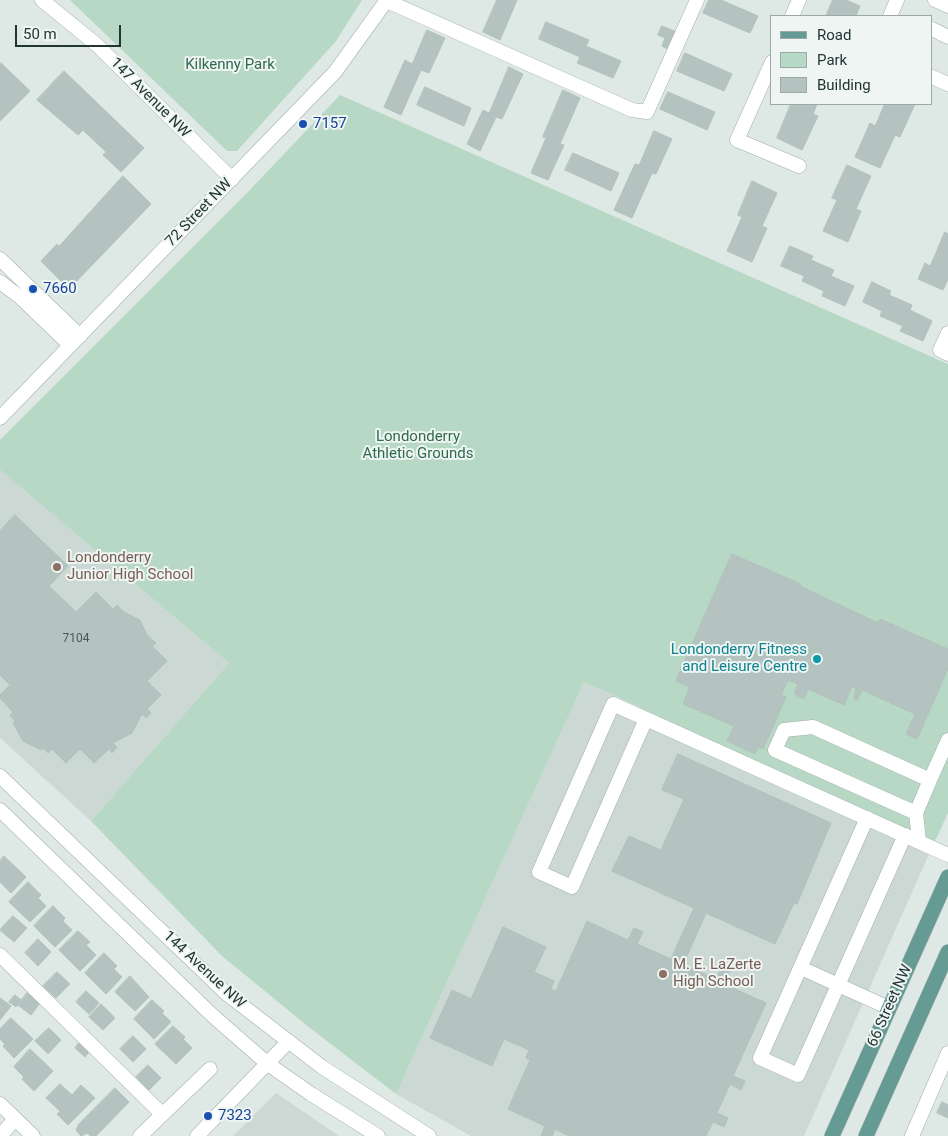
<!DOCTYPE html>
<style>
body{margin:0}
#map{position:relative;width:948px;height:1136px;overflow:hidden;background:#dee8e5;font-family:Roboto,sans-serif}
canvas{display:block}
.legend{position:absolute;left:770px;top:15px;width:162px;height:90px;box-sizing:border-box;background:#eef5f3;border:1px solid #9ca9a7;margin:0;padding:6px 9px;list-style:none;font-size:15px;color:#213634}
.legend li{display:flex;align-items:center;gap:10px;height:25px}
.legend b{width:25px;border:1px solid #9ca9a7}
.scale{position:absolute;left:15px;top:25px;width:106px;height:22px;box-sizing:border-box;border:2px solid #213634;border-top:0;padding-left:6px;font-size:15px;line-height:18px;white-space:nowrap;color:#213634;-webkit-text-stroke:4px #eef5f3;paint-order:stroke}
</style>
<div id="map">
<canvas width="948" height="1136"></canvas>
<ul class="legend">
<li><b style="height:6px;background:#669a95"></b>Road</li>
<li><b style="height:14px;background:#b8d8c6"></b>Park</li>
<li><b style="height:14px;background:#b4c3bf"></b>Building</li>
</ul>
<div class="scale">50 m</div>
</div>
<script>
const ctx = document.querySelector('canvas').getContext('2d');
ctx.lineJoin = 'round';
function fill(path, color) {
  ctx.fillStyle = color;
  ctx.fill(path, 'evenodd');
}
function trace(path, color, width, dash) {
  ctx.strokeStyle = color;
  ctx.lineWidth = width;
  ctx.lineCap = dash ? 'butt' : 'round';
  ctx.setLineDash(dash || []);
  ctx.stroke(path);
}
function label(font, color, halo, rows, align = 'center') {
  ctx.font = font + ' Roboto,sans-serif';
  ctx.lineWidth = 4;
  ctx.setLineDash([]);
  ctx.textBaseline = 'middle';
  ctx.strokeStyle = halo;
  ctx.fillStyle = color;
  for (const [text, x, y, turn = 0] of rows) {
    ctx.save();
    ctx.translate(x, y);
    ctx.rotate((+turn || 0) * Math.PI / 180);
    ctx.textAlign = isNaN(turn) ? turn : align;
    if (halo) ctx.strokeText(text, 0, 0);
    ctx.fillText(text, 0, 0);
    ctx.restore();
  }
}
fill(new Path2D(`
 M 0,470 L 229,663 L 91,821 L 0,738 Z
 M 584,682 L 638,706 L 664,736 L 929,854 L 804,1136 L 471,1136 L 396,1094 Z
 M 276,1093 L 339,1136 L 233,1136 Z`), '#ccd8d4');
fill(new Path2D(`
 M 70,0 L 362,0 L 336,41 L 237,151 L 227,151 Z
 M 340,95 L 948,364 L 948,813 L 929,854 L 664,736 L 638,706 L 584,682 L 396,1094 L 310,1028 L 222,956 L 91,821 L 229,663 L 0,470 L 0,440 L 247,193 Z`), '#b8d8c6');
const building = new Path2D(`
 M 497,0 L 517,0 L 500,40 L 483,32 Z
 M 709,0 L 721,0 L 758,16 L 750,33 L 703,13 Z
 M 833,0 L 846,0 L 860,6 L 856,16 L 826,16 Z
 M 546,22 L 589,40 L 586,46 L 621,61 L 613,78 L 577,63 L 580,57 L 539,39 Z
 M 662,26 L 677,32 L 669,50 L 662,46 L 665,38 L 658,35 Z
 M 427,30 L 445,38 L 429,73 L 421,70 L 401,115 L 384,107 L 405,60 L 412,64 Z
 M 685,53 L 732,74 L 724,91 L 677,71 Z
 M 1,63 L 30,91 L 0,121 L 0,64 Z
 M 509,67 L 523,74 L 502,119 L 496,117 L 480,151 L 467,144 L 483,110 L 489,113 Z
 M 64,71 L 144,148 L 121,172 L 103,155 L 106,152 L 83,130 L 78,135 L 37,100 Z
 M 425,87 L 471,108 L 464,126 L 417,105 Z
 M 563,90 L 580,98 L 560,144 L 564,145 L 548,180 L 531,173 L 546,138 L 543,137 Z
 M 668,92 L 715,112 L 707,130 L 660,109 Z
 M 791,104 L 817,104 L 813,114 L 818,116 L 802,150 L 777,138 Z
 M 885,104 L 915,104 L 900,137 L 895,135 L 880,168 L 855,157 L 870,123 L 875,126 Z
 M 654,131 L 672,139 L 656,174 L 652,173 L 632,218 L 614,210 L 635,164 L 639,165 Z
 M 573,153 L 619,173 L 611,191 L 565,170 Z
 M 847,165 L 871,176 L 856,209 L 861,211 L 848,242 L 823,231 L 837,200 L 832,198 Z
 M 123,176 L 151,204 L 69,289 L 41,261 L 57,244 L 59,246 Z
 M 752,181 L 777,193 L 762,226 L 767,228 L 752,262 L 727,251 L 742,217 L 738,215 Z
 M 945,232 L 948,234 L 948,279 L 943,290 L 918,279 L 925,263 L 930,266 Z
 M 790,246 L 813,256 L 811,260 L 834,270 L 831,276 L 854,286 L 845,306 L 822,296 L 824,291 L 802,281 L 804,276 L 781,266 Z
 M 872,282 L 891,291 L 889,295 L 912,305 L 910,310 L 932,321 L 923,341 L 900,331 L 903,326 L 880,316 L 882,311 L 863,302 Z
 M 15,515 L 68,566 L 49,586 L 76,612 L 96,592 L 113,609 L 117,605 L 124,612 L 140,620 L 147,635 L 156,643 L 152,646 L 167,661 L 147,681 L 161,695 L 147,709 L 151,713 L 146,718 L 142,714 L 132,733 L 113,743 L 117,747 L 112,753 L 109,749 L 94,763 L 80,749 L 66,763 L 52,749 L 48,753 L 43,748 L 41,750 L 23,741 L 13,723 L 15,721 L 10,715 L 13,712 L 0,698 L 0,695 L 10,685 L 0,675 L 0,531 Z
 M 732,554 L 801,584 L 800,586 L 878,623 L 880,619 L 948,649 L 948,669 L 917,739 L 906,734 L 915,714 L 862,690 L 858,699 L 854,700 L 856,688 L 852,686 L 844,705 L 808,689 L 804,699 L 794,694 L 798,684 L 788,680 L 781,695 L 786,697 L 763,749 L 758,747 L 755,754 L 727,741 L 734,726 L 683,704 L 690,687 L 676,681 Z
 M 678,754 L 831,823 L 797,904 L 794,903 L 775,944 L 706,913 L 683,965 L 716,979 L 722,967 L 730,971 L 724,984 L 766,1003 L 733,1076 L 745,1081 L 741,1090 L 730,1084 L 717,1113 L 728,1118 L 724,1127 L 713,1122 L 706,1136 L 569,1136 L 555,1129 L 552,1136 L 541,1136 L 545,1126 L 508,1109 L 530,1060 L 526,1058 L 529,1050 L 504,1039 L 492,1066 L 430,1038 L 452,990 L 471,999 L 503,927 L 546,947 L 534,972 L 554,981 L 551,989 L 556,991 L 587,921 L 628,940 L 634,928 L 643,932 L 637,944 L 671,959 L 694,908 L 612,871 L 629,836 L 661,850 L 684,799 L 662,790 Z
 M 4,856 L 26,877 L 11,893 L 0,882 L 0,861 Z
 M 28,882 L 41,895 L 38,898 L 46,906 L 30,922 L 9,902 Z
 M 53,906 L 65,918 L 63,921 L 72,930 L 55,947 L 34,926 Z
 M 13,916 L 27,928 L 14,942 L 0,930 Z
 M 78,931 L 90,942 L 86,945 L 96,955 L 80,971 L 59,950 Z
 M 38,939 L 51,952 L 38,966 L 25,953 Z
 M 104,953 L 117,966 L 114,969 L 122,977 L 106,994 L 85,973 Z
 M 57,972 L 70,984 L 56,998 L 43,986 Z
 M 130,976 L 149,997 L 135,1011 L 115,992 Z
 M 86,991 L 99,1003 L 89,1014 L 76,1002 Z
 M 27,993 L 40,1003 L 31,1015 L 18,1005 Z
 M 15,995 L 21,1000 L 16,1007 L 9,1002 Z
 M 0,998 L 11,1006 L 0,1020 Z
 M 152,1000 L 164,1011 L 162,1013 L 171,1022 L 154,1039 L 134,1019 Z
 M 101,1004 L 115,1018 L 103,1030 L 89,1017 Z
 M 11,1018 L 33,1039 L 14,1058 L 3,1046 L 5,1044 L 0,1039 L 0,1029 Z
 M 173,1026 L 185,1037 L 183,1039 L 192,1048 L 176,1064 L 155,1044 Z
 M 49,1028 L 61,1040 L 48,1054 L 35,1041 Z
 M 133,1036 L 146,1049 L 133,1062 L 120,1049 Z
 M 79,1043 L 89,1052 L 85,1057 L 75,1048 Z
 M 30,1049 L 53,1071 L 34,1091 L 22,1079 L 24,1077 L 14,1067 Z
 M 148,1065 L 161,1078 L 149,1090 L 136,1077 Z
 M 60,1084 L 72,1095 L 81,1085 L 95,1098 L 68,1125 L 57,1114 L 60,1111 L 46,1098 Z
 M 115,1088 L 129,1102 L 96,1136 L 91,1136 L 87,1133 L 81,1136 L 76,1130 L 79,1124 Z
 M 942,1102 L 948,1105 L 948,1118 L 937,1113 Z`);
fill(building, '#b4c3bf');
trace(building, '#b1c1bd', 1);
const minor = new Path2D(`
 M 42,0 L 97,45 L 232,179
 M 935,0 L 948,6
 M 387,1 L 632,110 L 647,112 L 697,0
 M 792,16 L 799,0
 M 890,16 L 897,0
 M 932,29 L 948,37
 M 772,62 L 737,140 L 799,166
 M 932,77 L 948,84
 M 0,259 L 80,336
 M 0,282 L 20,297 L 70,345
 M 948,333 L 940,350 L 948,354
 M 0,418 L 335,72 L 387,0
 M 646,719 L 572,887 L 539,872 L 613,704 L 948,855
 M 0,776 L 227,994 L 322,1067 L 429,1136
 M 0,810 L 213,1016 L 268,1064 L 311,1094 L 378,1136
 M 916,813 L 775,750 L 784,730 L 813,727 L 930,780 L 948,740
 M 867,818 L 760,1058 L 798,1075 L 905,835
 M 919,841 L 916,813 L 930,780
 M 0,955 L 162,1114
 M 801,968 L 889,1008
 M 0,1104 L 33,1136
 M 0,1136 L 15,1119
 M 140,1136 L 210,1069
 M 197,1136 L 288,1042
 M 912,1136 L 948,1053`);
const major = new Path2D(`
 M 832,1136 L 948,877
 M 866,1136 L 948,952`);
trace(minor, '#a2afac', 15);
trace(major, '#bcc3c2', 16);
trace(minor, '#fff', 14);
trace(major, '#669a95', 15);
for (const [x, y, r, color] of [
 [303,124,5,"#1a4fb4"],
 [33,289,5,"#1a4fb4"],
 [57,567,5,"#8d6e63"],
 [817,659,5,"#0f9aa8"],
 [663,974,5,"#8d6e63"],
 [208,1116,5,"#1a4fb4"]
]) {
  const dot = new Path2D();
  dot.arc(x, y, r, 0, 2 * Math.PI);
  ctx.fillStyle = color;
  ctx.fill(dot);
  trace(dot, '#eef5f3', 2);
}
label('12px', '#465957', null, [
 ["7104",76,639]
]);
label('15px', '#2f694f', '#eef5f3', [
 ["Kilkenny Park",230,65],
 ["Londonderry",418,437],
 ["Athletic Grounds",418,454]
]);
label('15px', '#213634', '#eef5f3', [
 ["147 Avenue NW",150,98,45],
 ["72 Street NW",199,213,-46],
 ["144 Avenue NW",204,970,43],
 ["66 Street NW",890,1006,-66]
]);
label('15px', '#164399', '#eef5f3', [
 ["7157",313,124],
 ["7660",43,289],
 ["7323",218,1116]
], 'left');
label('15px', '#785e54', '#eef5f3', [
 ["Londonderry",67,558],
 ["Junior High School",67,575],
 ["M. E. LaZerte",673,965],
 ["High School",673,982]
], 'left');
label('15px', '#0d838f', '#eef5f3', [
 ["Londonderry Fitness",807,650],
 ["and Leisure Centre",807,667]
], 'right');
</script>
